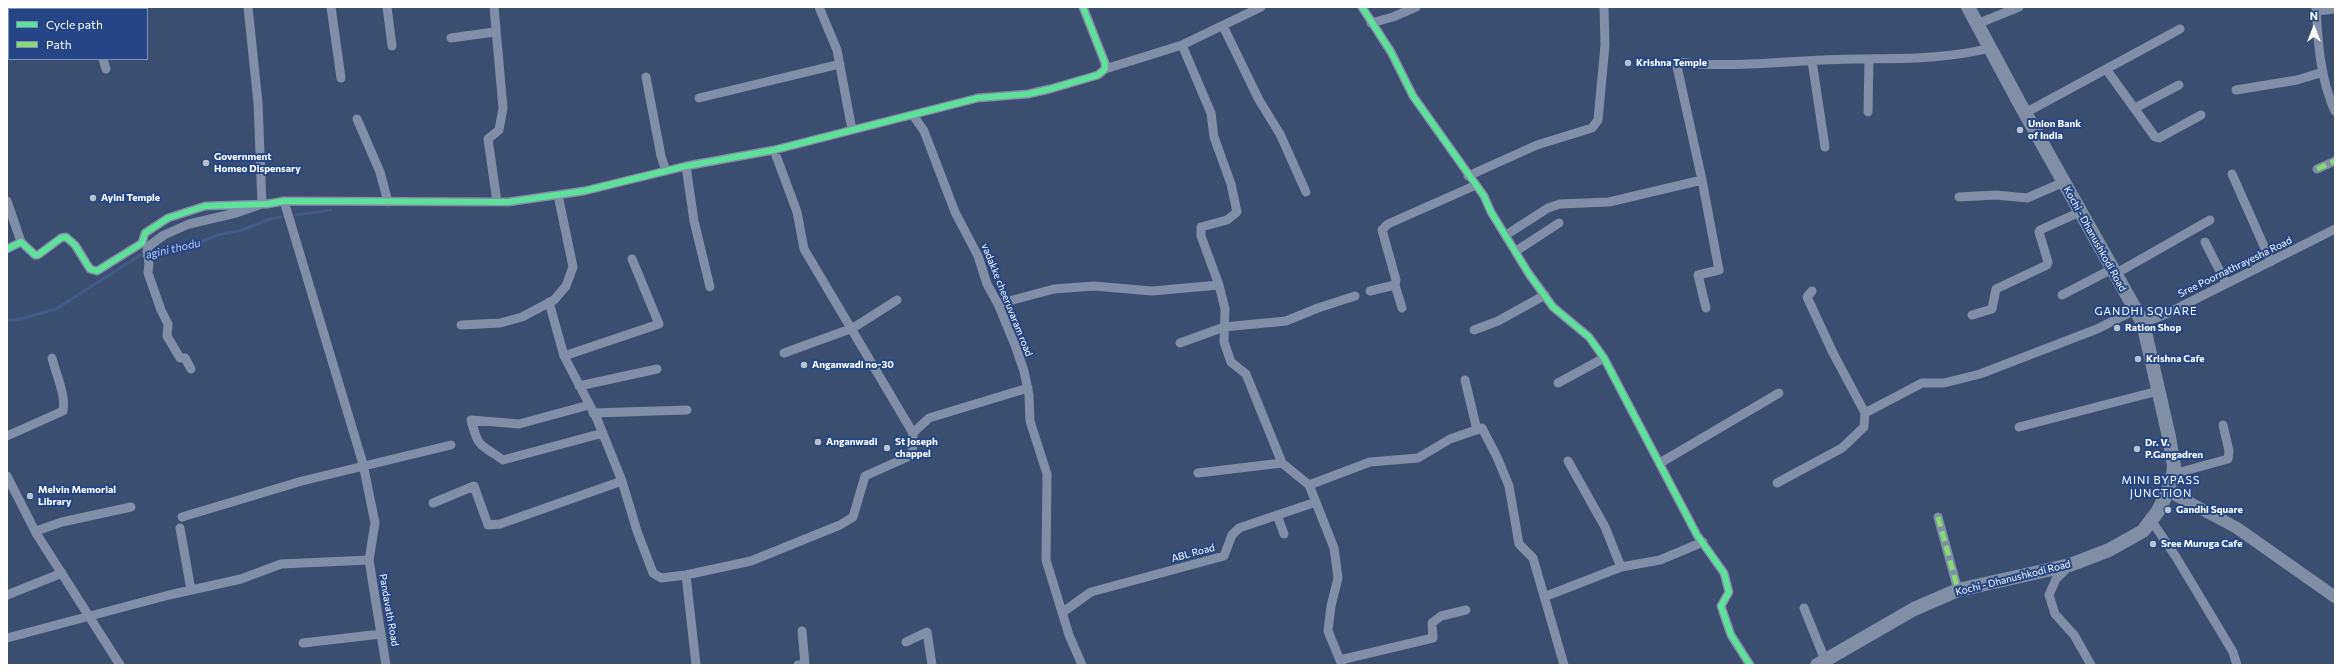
<!DOCTYPE html>
<style>
body{margin:0}
#map{position:relative;width:2342px;height:672px;overflow:hidden;background:#3b4d70;font-family:Commissioner,sans-serif}
canvas{display:block}
.frame{position:absolute;inset:0;border:8px solid #fff;pointer-events:none}
.legend{position:absolute;left:8px;top:8px;width:140px;height:52px;box-sizing:border-box;background:#254686;border:1px solid #7c90b6;margin:0;padding:5px 7px;list-style:none;font-size:12px;color:#fff}
.legend li{display:flex;align-items:center;gap:8px;height:20px}
.legend b{width:20px;border:1px solid #7c90b6}
.north{position:absolute;left:2294px;top:8px;width:40px;height:40px;-webkit-text-stroke:3px #254686;paint-order:stroke;rotate:0deg;font-size:11px;font-weight:700;line-height:16px;text-align:center;color:#fff}
.north::after{content:'';display:block;margin:auto;width:14px;height:18px;background:#fff;clip-path:polygon(50% 0,100% 100%,50% 72%,0 100%)}
</style>
<div id="map">
<canvas width="2342" height="672"></canvas>
<div class="frame"></div>
<ul class="legend">
<li><b style="height:5px;background:#60e19b"></b>Cycle path</li>
<li><b style="height:5px;background:#86db77"></b>Path</li>
</ul>
<div class="north">N</div>
</div>
<script>
const ctx = document.querySelector('canvas').getContext('2d');
ctx.lineJoin = 'round';
function trace(path, color, width, dash) {
  ctx.strokeStyle = color;
  ctx.lineWidth = width;
  ctx.lineCap = dash ? 'butt' : 'round';
  ctx.setLineDash(dash || []);
  ctx.stroke(path);
}
function label(font, color, halo, rows, align = 'center') {
  ctx.font = font + ' Commissioner,sans-serif';
  ctx.lineWidth = 4;
  ctx.setLineDash([]);
  ctx.textBaseline = 'middle';
  ctx.strokeStyle = halo;
  ctx.fillStyle = color;
  for (const [text, x, y, turn = 0] of rows) {
    ctx.save();
    ctx.translate(x, y);
    ctx.rotate((+turn || 0) * Math.PI / 180);
    ctx.textAlign = isNaN(turn) ? turn : align;
    if (halo) ctx.strokeText(text, 0, 0);
    ctx.fillText(text, 0, 0);
    ctx.restore();
  }
}
trace(new Path2D(`
 M 296,215 L 331,210
 M 7,320 L 16,320 L 56,309 L 139,256 L 188,247 L 218,235 L 242,230 L 270,219 L 281,217`), '#435a88', 3);
trace(new Path2D(`
 M 85,7 L 85,9
 M 331,7 L 341,78
 M 387,7 L 392,46
 M 494,7 L 503,108 L 499,130 L 488,139 L 497,202
 M 819,7 L 837,50 L 852,130
 M 1362,7 L 1391,52 L 1413,96 L 1484,196 L 1491,212 L 1529,274 L 1553,307 L 1589,337 L 1604,358 L 1697,535 L 1724,573 L 1729,592 L 1721,606 L 1731,635 L 1750,665
 M 2316,7 C 2318,42 2320,79 2335,111
 M 2317,11 L 2335,9
 M 1371,23 L 1393,17 L 1416,7
 M 1977,24 L 2019,7
 M 1223,26 L 1259,100 L 1280,134 L 1306,192
 M 451,38 L 494,32
 M 1182,45 L 1211,113 L 1214,137 L 1231,184 L 1237,212 L 1227,220 L 1201,227 L 1201,236 L 1219,285 L 1225,309 L 1224,342 L 1231,362 L 1246,374 L 1282,463 L 1309,485 L 1334,548 L 1338,578 L 1331,606 L 1328,631 L 1342,665
 M 103,59 L 106,69
 M 1812,61 L 1825,147
 M 1105,69 L 1182,45 L 1261,7
 M 2106,69 L 2155,137 L 2159,138 L 2201,115
 M 646,77 L 661,156 L 666,171
 M 2236,90 L 2297,80 L 2323,72
 M 699,98 L 840,64
 M 2135,108 L 2179,85
 M 1868,112 L 1869,60
 M 2025,113 L 2180,29
 M 913,115 L 924,131 L 955,212 L 978,256 L 987,284 L 998,304 L 1015,345 L 1024,371 L 1029,395 L 1030,421 L 1047,474 L 1046,560 L 1069,635 L 1082,665
 M 357,119 L 380,172 L 388,202
 M 774,150 L 797,212 L 804,249 L 913,433
 M 686,166 L 694,221 L 710,287
 M 2317,169 L 2335,161
 M 2232,174 L 2271,262
 M 1468,176 L 1537,145 L 1592,128 L 1598,120 L 1605,45 L 1604,7
 M 1702,180 L 1719,270 L 1698,275 L 1706,308
 M 1959,197 L 1996,195 L 2027,198 L 2064,182
 M 7,201 L 21,242
 M 284,201 L 363,464 L 375,523 L 369,560 L 386,665
 M 1506,235 L 1548,208 L 1560,204 L 1609,202 L 1702,180 L 1676,62 C 1725,68 1775,62 1824,60 C 1879,57 1936,62 1990,48
 M 2205,242 L 2226,283
 M 7,249 L 21,242 L 35,255 L 38,255 L 61,238 L 66,237 L 75,245 L 90,269 L 97,271 L 142,243 L 145,233 L 168,218 L 205,206 L 267,204 L 284,201 L 508,202 L 584,191 L 686,166 L 774,150 L 978,98 L 1028,94 L 1050,89 L 1098,75 L 1105,69 L 1105,63 L 1083,7
 M 1516,251 L 1559,223
 M 2115,274 L 2210,220
 M 1395,285 L 1402,308
 M 1370,291 L 1395,285 L 1396,280 L 1382,230 L 1388,224 L 1476,185
 M 1812,291 L 1807,297 L 1833,353 L 1865,413
 M 2062,295 L 2112,269
 M 549,302 L 564,356 L 597,419 L 622,481 L 637,531 L 653,573 L 661,578 L 686,575 L 751,561 L 840,525 L 853,517 L 865,476 L 912,455 L 913,433 L 929,418 L 1028,388
 M 998,304 L 1054,289 L 1094,286 L 1152,291 L 1219,285
 M 1972,315 L 1992,309 L 1996,289 L 2047,265 L 2048,262 L 2039,232 L 2040,230 L 2080,212
 M 2143,323 L 2166,314 L 2335,229
 M 461,325 L 500,323 L 522,317 L 554,300 L 566,286 L 573,267 L 558,195
 M 1474,330 L 1498,321 L 1545,295
 M 1180,343 L 1224,327 L 1286,321 L 1318,308 L 1355,296
 M 784,353 L 853,328 L 897,300
 M 564,356 L 659,324 L 632,259
 M 191,369 L 185,358 L 180,358 L 167,336 L 168,324 L 161,310 L 148,273 L 149,263 L 147,251 L 149,246 L 164,235 L 189,224 L 236,213 L 262,204 L 258,103 L 248,7
 M 1465,380 L 1477,430
 M 1558,383 L 1604,358
 M 579,386 L 657,369
 M 589,405 L 519,424 L 471,420 C 479,450 480,443 503,460 L 603,433
 M 593,413 L 687,410
 M 2019,427 L 2158,391
 M 7,436 L 63,411 C 66,395 56,374 52,358
 M 1568,461 L 1605,527 L 1621,567 L 1660,560 L 1703,542
 M 1660,463 L 1779,393
 M 1198,473 L 1282,463
 M 2173,474 L 2228,459 L 2229,451 L 2223,425
 M 7,476 L 36,533 L 120,665
 M 1777,483 L 1842,448 L 1864,427 L 1865,413 L 1922,383 L 1944,383 L 1980,374 L 2097,329 L 2135,310
 M 1309,485 L 1370,462 L 1418,458 L 1450,439 L 1482,428 L 1497,457 L 1509,486 L 1519,544 L 1533,558 L 1564,665
 M 433,503 L 474,486 L 488,525 L 500,524 L 622,481
 M 1277,515 L 1284,534
 M 182,517 L 302,481 L 451,445
 M 1938,517 L 1958,590
 M 2151,520 L 2176,557 L 2233,652 L 2237,665
 M 180,528 L 191,590
 M 36,531 L 62,522 L 131,507
 M 2069,566 L 2056,579 L 2049,595 L 2055,614 L 2074,635 L 2091,665
 M 686,575 L 696,665
 M 7,595 L 62,573
 M 1544,597 L 1621,567
 M 1804,608 L 1825,660
 M 1063,612 L 1091,592 L 1224,556 L 1232,535 L 1239,528 L 1316,502
 M 7,638 L 169,595 L 241,579 L 281,564 L 369,560
 M 906,642 L 927,632 L 932,665
 M 303,643 L 381,634
 M 1340,660 L 1433,638 L 1432,623 L 1441,616 L 1466,610
 M 798,665 L 805,664 L 802,631`), '#828ea6', 9);
trace(new Path2D(`
 M 2168,491 L 2237,528 L 2335,597`), '#818da3', 12);
trace(new Path2D(`
 M 1817,665 L 1914,609 L 1958,590 L 2070,565 L 2109,550 L 2143,531 L 2158,511 L 2168,491 L 2173,474 L 2174,466 L 2169,437 L 2143,323 L 2020,104 L 1968,7`), '#828ea4', 14);
trace(new Path2D(`
 M 2317,169 L 2335,161
 M 1938,517 L 1958,590`), '#86db77', 5, [10, 5]);
trace(new Path2D(`
 M 1362,7 L 1391,52 L 1413,96 L 1484,196 L 1491,212 L 1529,274 L 1553,307 L 1589,337 L 1604,358 L 1697,535 L 1724,573 L 1729,592 L 1721,606 L 1731,635 L 1750,665
 M 7,249 L 21,242 L 35,255 L 38,255 L 61,238 L 66,237 L 75,245 L 90,269 L 97,271 L 142,243 L 145,233 L 168,218 L 205,206 L 267,204 L 284,201 L 508,202 L 584,191 L 686,166 L 774,150 L 978,98 L 1028,94 L 1050,89 L 1098,75 L 1105,69 L 1105,63 L 1083,7`), '#60e19b', 6);
for (const [x, y, r, color] of [
 [1628,63,4,"#bac1cd"],
 [2020,130,4,"#bac1cd"],
 [206,163,4,"#bac1cd"],
 [93,198,4,"#bac1cd"],
 [2117,328,4,"#bac1cd"],
 [2138,359,4,"#bac1cd"],
 [804,365,4,"#bac1cd"],
 [818,442,4,"#bac1cd"],
 [887,448,4,"#bac1cd"],
 [2137,449,4,"#bac1cd"],
 [30,496,4,"#bac1cd"],
 [2168,510,4,"#bac1cd"],
 [2153,544,4,"#bac1cd"]
]) {
  const dot = new Path2D();
  dot.arc(x, y, r, 0, 2 * Math.PI);
  ctx.fillStyle = color;
  ctx.fill(dot);
  trace(dot, '#254686', 1.5);
}
label('bold 10px', '#fff', '#254686', [
 ["Krishna Temple",1636,63],
 ["Union Bank",2028,124],
 ["of India",2028,136],
 ["Government",214,157],
 ["Homeo Dispensary",214,169],
 ["Ayini Temple",101,198],
 ["Ration Shop",2125,328],
 ["Krishna Cafe",2146,359],
 ["Anganwadi no-30",812,365],
 ["Anganwadi",826,442],
 ["St Joseph",895,442],
 ["chappel",895,454],
 ["Dr. V.",2145,443],
 ["P.Gangadren",2145,455],
 ["Melvin Memorial",38,490],
 ["Library",38,502],
 ["Gandhi Square",2176,510],
 ["Sree Muruga Cafe",2161,544]
], 'left');
label('10px', '#fff', '#254686', [
 ["Kochi - Dhanushkodi Road",2095,239,61],
 ["Sree Poornathrayesha Road",2235,267,-26],
 ["vadakke cheeruvaram road",1007,300,68],
 ["ABL Road",1193,553,-15],
 ["Kochi - Dhanushkodi Road",2013,578,-14],
 ["Pandavath Road",389,610,80]
]);
label('italic 11px', '#bbcef0', '#254686', [
 ["agini thodu",173,249,-13]
]);
ctx.letterSpacing = '1px';
label('11px', '#fff', '#254686', [
 ["GANDHI SQUARE",2146,311],
 ["MINI BYPASS",2161,480],
 ["JUNCTION",2161,493]
]);
ctx.letterSpacing = '0px';
</script>
